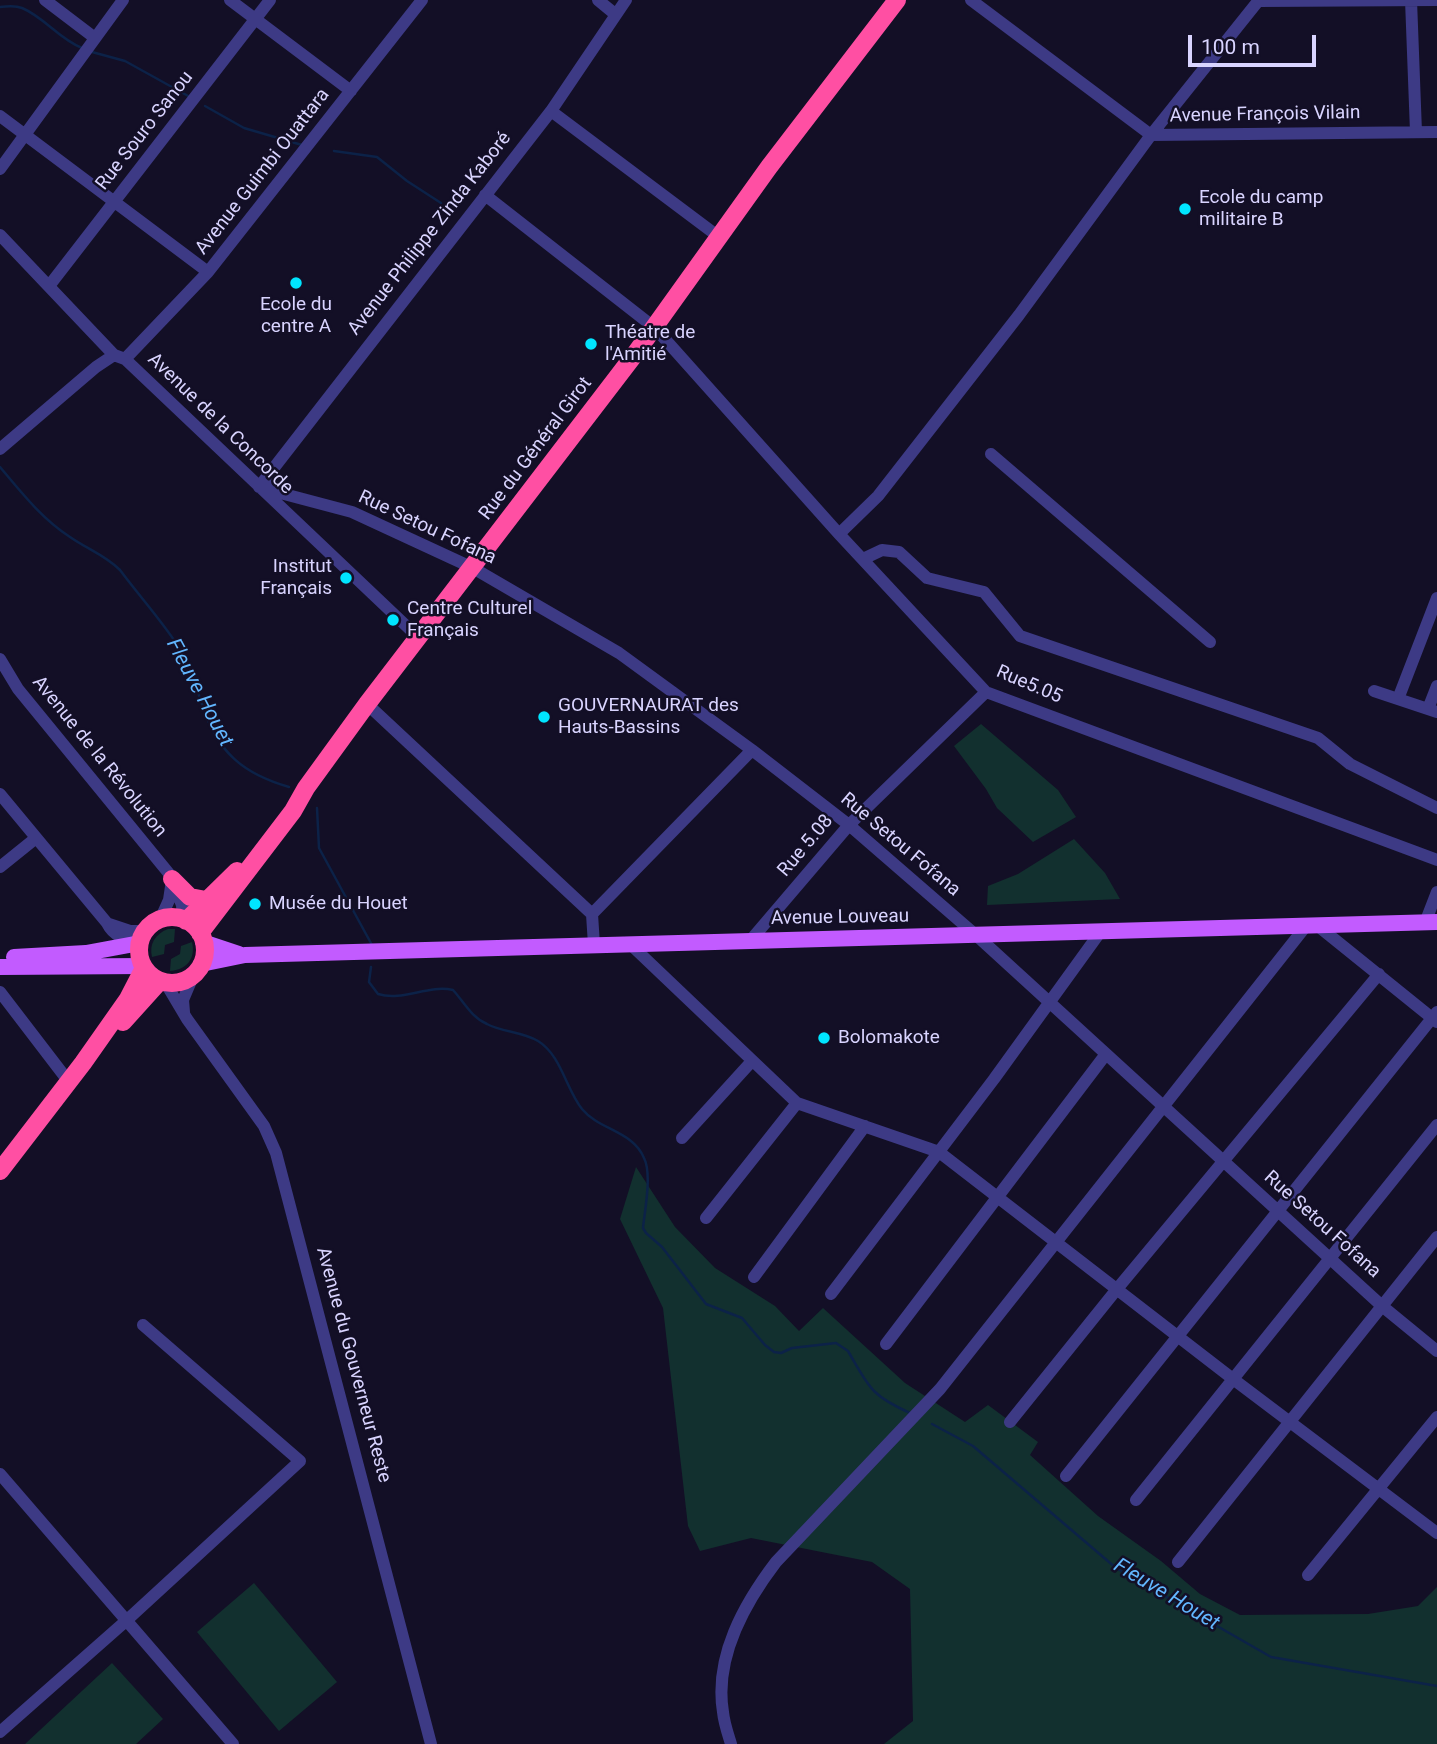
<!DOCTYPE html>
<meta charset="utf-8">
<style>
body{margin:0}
#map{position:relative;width:1437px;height:1744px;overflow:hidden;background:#130f26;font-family:Roboto,sans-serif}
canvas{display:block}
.scale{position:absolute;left:1188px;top:35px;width:128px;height:32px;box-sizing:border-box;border:4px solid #d9d4ff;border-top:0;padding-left:9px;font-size:21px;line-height:24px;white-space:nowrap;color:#d9d4ff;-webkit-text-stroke:5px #130f26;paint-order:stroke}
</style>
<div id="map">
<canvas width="1437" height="1744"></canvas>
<div class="scale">100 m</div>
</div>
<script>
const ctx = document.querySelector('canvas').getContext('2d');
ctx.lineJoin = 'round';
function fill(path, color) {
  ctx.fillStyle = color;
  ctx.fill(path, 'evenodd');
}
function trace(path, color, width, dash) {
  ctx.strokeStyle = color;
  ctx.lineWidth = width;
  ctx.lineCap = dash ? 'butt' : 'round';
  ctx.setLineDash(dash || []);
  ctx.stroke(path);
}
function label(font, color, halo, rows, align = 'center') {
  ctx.font = font + ' Roboto,sans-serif';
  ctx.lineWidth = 5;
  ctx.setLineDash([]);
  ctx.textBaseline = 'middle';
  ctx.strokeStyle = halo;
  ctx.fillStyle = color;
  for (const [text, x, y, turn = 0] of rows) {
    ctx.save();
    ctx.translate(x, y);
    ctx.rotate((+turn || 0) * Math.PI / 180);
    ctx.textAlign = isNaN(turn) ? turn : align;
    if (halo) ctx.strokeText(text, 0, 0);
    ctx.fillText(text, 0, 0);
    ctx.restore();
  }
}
fill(new Path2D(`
 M 981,724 L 1058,790 L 1076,817 L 1033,842 L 997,808 L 986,789 L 954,746 Z
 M 1074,839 L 1105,873 L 1120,899 L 987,905 L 988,886 L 1018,874 Z
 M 168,929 L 175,929 L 174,942 L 165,945 L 164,954 L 152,957 C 149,944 155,934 168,929 Z
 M 192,942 C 196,958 187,970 170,971 L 171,959 L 180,954 L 181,946 Z
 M 636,1167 L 675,1227 L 715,1268 L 775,1306 L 799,1331 L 823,1308 L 905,1383 L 965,1422 L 988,1405 L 1038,1442 L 1030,1455 L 1098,1516 L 1161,1561 L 1200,1594 L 1240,1615 L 1368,1614 L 1418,1606 L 1437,1587 L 1437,1744 L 884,1744 L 913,1721 L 910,1589 L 872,1562 L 751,1538 L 700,1551 L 688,1526 L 663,1308 L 620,1219 Z
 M 254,1583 L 337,1682 L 279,1731 L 197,1632 Z
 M 112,1663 L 163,1719 L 136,1744 L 25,1744 Z`), '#12302f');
trace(new Path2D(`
 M 0,7 C 7,6 15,5 22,8 C 44,17 59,39 82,48
 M 92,52 L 125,61 L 190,97
 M 205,106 L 244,128 L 302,145
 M 334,151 L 377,157 L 407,181 L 441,203
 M 0,467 C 21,492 42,519 70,537 C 87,549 105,555 120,570 C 140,597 164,623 182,652 C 192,669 196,688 203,707 C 218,753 244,774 289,787
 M 317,808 L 319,848 L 372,945
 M 371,967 L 369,982 L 378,994 C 403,1002 428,984 453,990 C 464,1002 471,1017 487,1024 C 502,1032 523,1032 538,1041 C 561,1055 566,1089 582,1109 C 599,1130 633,1131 644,1158 C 652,1174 645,1209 643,1228 L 646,1233 L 662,1247 L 706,1304 L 742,1318 L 765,1345 L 774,1352 L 781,1353 L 792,1348 L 836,1343 L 848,1351 C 869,1387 870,1395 910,1413
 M 932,1424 L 973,1446 L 1116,1568 L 1271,1657 L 1437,1686`), '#0c2248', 2.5);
trace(new Path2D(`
 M 45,0 L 95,38
 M 230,0 L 351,91
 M 598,0 L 615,14
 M 971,0 L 1151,135 L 1437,132
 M 1411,0 L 1416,132
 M 1259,1 L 1437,0
 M 551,111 L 719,237
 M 0,116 L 208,272
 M 0,169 L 123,0
 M 485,195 L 655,328 L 839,534 L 986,692 L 1437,860
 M 0,235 L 114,355 L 125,359 L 419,638
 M 49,286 L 270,0
 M 125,359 L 208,272 L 422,0
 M 0,449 L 96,367 L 114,355
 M 991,454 L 1210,642
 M 262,483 L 284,494 L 352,512 L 473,568 L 619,653 L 752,750 L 849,825 L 977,936 L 1382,1306 L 1437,1351
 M 259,487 L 551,111 L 626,0
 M 839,534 L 878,496 L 1019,315 L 1151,135 L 1259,0
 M 863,559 L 882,550 L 899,552 L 927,578 L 984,592 L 1020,636 L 1318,738 L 1350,764 L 1437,808
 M 0,659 L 18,689 L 171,876 L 182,905 L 183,920
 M 1374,691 L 1437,712
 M 1398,699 L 1437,598
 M 367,704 L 592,914 L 594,945
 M 1428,709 L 1437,686
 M 0,794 L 107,923 C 114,937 125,939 139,941
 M 0,867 L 36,838
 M 592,914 L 752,750
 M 160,920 L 169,900 L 172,880
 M 1425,923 L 1437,892
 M 109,924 L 130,931 L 146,931
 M 1318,926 L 1437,1022
 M 750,941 L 849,825 L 986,692
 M 630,944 L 797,1103 L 939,1152 L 1233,1379 L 1437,1533
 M 165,982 L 187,1019 L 264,1126 L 276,1153 L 431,1744
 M 0,992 L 69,1082
 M 184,1012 L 183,1000 L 194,974
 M 682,1138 L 752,1061
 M 706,1218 L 797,1103
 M 754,1277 L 865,1126
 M 831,1294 L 994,1079 L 1101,931
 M 886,1344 L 1106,1054
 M 1010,1422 L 1117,1289 L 1379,974
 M 0,1474 L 233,1744
 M 1066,1476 L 1437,1012
 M 1136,1500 L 1437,1125
 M 1178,1562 L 1437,1237
 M 1308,1575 L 1437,1417
 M 0,1732 L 127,1620 L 300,1461 L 143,1325
 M 731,1744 C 728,1734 724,1723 723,1712 C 714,1657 744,1604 776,1562 L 940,1389 L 1306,926`), '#3d3a85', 12);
trace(new Path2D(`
 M 203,942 L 239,954
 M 14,957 L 86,953 L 140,943
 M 201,964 L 245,955 L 1437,922
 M 0,967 L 143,966`), '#c25bff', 16);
trace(new Path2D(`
 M 172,879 L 190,897 L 206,900
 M139 950a33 33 0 1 1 66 0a33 33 0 1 1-66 0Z
 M 186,921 L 237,871
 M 200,933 L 293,811 L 306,788 L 367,704 L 635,354 L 769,167 L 897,0
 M 123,1022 L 160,981
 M 0,1171 L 83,1063 L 128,999 L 144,968`), '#ff4fa3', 18);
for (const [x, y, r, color] of [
 [1185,209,7,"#00e5ff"],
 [296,283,7,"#00e5ff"],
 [591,344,7,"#00e5ff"],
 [346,578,7,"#00e5ff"],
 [393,620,7,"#00e5ff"],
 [544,717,7,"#00e5ff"],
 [255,904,7,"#00e5ff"],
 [824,1038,7,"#00e5ff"]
]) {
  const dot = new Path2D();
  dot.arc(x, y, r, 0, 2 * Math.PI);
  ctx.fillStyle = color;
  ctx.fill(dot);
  trace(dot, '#130f26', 2.5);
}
label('19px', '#d9d4ff', '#130f26', [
 ["Avenue François Vilain",1265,115,-1],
 ["Rue Souro Sanou",145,131,-52],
 ["Avenue Guimbi Ouattara",263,172,-52],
 ["Avenue Philippe Zinda Kaboré",430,234,-52],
 ["Avenue de la Concorde",220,424,44],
 ["Rue du Général Girot",536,449,-53],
 ["Rue Setou Fofana",427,528,25],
 ["Rue5.05",1029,685,23],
 ["Avenue de la Révolution",99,757,51],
 ["Rue Setou Fofana",900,845,40],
 ["Rue 5.08",806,846,-50],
 ["Avenue Louveau",840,918,-1],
 ["Rue Setou Fofana",1322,1225,42],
 ["Avenue du Gouverneur Reste",353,1365,75]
]);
label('19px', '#d9d4ff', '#130f26', [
 ["Ecole du camp",1199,198],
 ["militaire B",1199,220],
 ["Ecole du",296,305,"center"],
 ["centre A",296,327,"center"],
 ["Théatre de",605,333],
 ["l'Amitié",605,355],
 ["Institut",332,567,"right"],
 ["Français",332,589,"right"],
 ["Centre Culturel",407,609],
 ["Français",407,631],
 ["GOUVERNAURAT des",558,706],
 ["Hauts-Bassins",558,728],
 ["Musée du Houet",269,904],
 ["Bolomakote",838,1038]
], 'left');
label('italic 21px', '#62b6ff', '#130f26', [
 ["Fleuve Houet",199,693,62],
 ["Fleuve Houet",1166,1595,31]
]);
</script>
